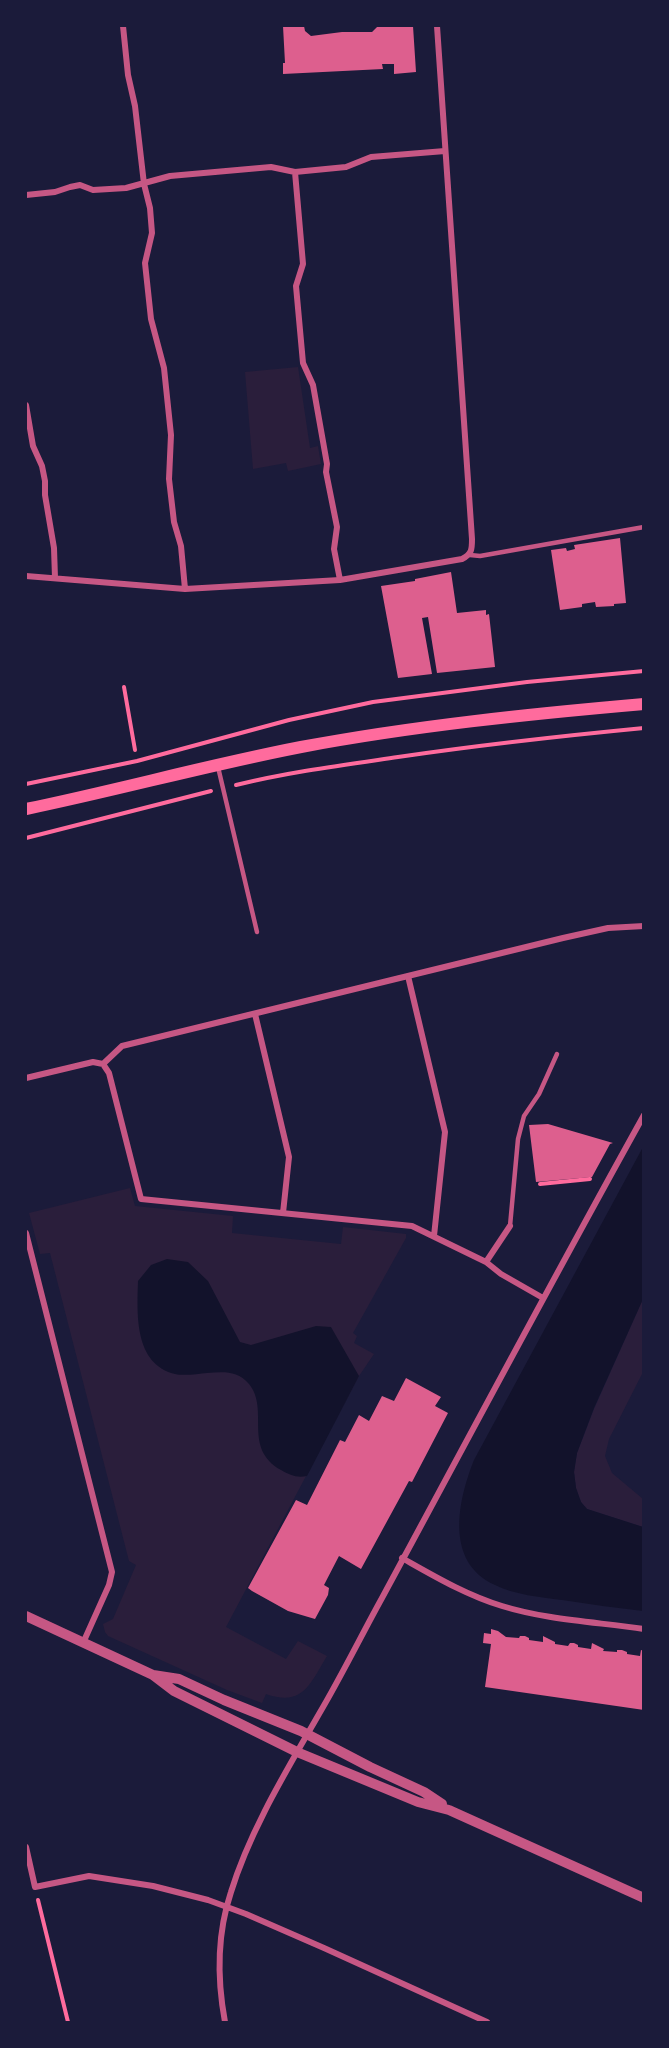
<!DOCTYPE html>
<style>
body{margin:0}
#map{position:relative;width:669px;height:2048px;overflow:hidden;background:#1b1b3a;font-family:Manrope,sans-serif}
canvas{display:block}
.frame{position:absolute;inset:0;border:27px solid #1b1b3a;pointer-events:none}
</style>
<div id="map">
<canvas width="669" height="2048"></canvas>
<div class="frame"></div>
</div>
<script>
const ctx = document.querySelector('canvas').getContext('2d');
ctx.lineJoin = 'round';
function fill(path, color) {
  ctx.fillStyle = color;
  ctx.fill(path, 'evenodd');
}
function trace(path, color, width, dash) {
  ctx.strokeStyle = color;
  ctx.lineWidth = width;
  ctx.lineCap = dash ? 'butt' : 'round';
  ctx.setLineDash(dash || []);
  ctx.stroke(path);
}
fill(new Path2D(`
 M 298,367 L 310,448 L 318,446 L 321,464 L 288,471 L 286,463 L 253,469 L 245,372 Z
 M 130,1188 L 135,1206 L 233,1216 L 232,1233 L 341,1244 L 343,1227 L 406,1234 L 406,1238 L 353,1333 L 357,1336 L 354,1343 L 374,1354 L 359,1376 L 226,1627 L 286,1659 L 298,1641 L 327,1656 C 310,1684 303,1707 266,1694 L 262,1703 L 227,1690 L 108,1636 L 105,1632 L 103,1624 L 113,1619 L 136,1565 L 129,1561 L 50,1253 L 40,1254 L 29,1213 Z
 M 643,1299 L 643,1372 L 609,1439 L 605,1456 L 612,1473 L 643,1499 L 643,1527 L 587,1509 L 581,1502 L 576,1488 L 574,1472 L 577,1453 L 594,1409 Z`), '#2a1e3b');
fill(new Path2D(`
 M 643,1147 L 643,1299 L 594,1408 L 577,1453 L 574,1472 L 576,1488 L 581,1502 L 587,1509 L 643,1527 L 643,1611 C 616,1608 589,1604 562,1600 C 539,1597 516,1595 495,1585 C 444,1562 458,1500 474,1460 Z
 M 167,1259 L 188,1262 L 208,1281 L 240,1342 L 251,1345 L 316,1326 L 331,1327 L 359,1376 L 307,1476 C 296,1478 290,1475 281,1470 C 242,1448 270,1410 249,1384 C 237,1370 223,1372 207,1373 C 198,1374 184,1376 175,1374 C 134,1364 137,1314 138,1281 L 151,1265 Z`), '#12122b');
fill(new Path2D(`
 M 283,26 L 304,26 L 305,31 L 311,36 L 342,32 L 372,32 L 378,26 L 413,26 L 416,72 L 394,74 L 394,64 L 382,64 L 383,69 L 283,74 L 283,63 L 285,63 Z
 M 620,538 L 626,603 L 614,604 L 614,606 L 596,607 L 595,602 L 582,604 L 582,607 L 560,610 L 551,550 L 566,548 L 567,551 L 575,549 L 574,545 Z
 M 451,572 L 457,613 L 486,610 L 486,615 L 489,614 L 495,667 L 437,673 L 428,617 L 422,618 L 432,674 L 398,678 L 381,586 L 415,581 L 415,579 Z
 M 548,1124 L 613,1143 L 610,1144 L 592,1177 L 536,1182 L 529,1125 Z
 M 406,1378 L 441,1397 L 435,1406 L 448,1413 L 412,1482 L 409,1481 L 361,1569 L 339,1556 L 324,1585 L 329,1588 L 328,1595 L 315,1619 L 288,1611 L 252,1591 L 248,1588 L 296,1500 L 307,1505 L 340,1440 L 345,1442 L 359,1415 L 369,1421 L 382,1396 L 394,1401 Z
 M 491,1629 L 498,1631 L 506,1637 L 519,1638 L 520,1636 L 525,1636 L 529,1638 L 529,1640 L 543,1642 L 543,1636 L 555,1642 L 555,1644 L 568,1646 L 570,1643 L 574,1643 L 578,1645 L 578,1647 L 591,1649 L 592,1643 L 604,1649 L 603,1651 L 617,1652 L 617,1650 L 622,1650 L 627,1652 L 627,1654 L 640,1656 L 641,1650 L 644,1651 L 644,1710 L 485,1687 L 491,1644 L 483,1643 L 484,1633 L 491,1634 Z`), '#dd5f8e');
trace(new Path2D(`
 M 124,687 L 135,750
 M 26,784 L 137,761 L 289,720 L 373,702 L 527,682 L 644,671
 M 236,785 C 289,772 343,765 398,757 C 480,745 561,736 644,728
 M 26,838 L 211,791
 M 540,1184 L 590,1179
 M 38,1900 L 68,2022`), '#ff6b9d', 4);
trace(new Path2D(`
 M 470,555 L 480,556 L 644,527
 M 218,767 L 257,932
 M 510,1226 L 518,1139 L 524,1116 L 539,1094 L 557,1054`), '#c65784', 4.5);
trace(new Path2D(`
 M 123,26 L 128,75 L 135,106 L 144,184 L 150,208 L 152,233 L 145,263 L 151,319 L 164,368 L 171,435 L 169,479 L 174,522 L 181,546 L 185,589
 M 295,172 L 303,264 L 296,286 L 303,363 L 313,385 L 327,464 L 326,472 L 337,527 L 334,549 L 340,580
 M 26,195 L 55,192 L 70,187 L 80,185 L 93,190 L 126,188 L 170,176 L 271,167 L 295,172 L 346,167 L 371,157 L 445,151
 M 26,405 L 33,446 L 42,466 L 45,481 L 45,495 L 54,548 L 55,578
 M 26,576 L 185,589 L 340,580 L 462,559 C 472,554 472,549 472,539 L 437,26
 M 408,976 L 445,1132 L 434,1236
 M 255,1014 L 289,1157 L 283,1213
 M 103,1064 L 109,1073 L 141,1199 L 412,1226 L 486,1262 L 501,1274 L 543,1298
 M 103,1064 L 122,1046 L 563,938 L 608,928 L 644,926
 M 26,1078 L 93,1062 L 103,1064
 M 26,1233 L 112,1572 L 109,1585 L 83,1643
 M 486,1262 L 510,1226
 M 402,1558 C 434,1576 466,1595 502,1606 C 547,1620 597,1622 644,1629
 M 26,1847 L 35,1887 L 89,1876 L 153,1886 L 208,1900 L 246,1914 L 324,1948 L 487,2022
 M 225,2022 C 217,1979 217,1934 231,1892 C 250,1830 287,1770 319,1714 C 341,1677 361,1636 382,1598 C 469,1437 555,1275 644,1115`), '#c65784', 6);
trace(new Path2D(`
 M 26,1616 L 153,1675 L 179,1679 L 224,1700 L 301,1731 L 370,1767 L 424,1792 L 442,1804
 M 153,1675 L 174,1691 L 297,1752 L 418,1802 L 449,1810 L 644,1898`), '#c65784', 10);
trace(new Path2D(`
 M 26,809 C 118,790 208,765 301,747 C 413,726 529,714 644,704`), '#ff6b9d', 12);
</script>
